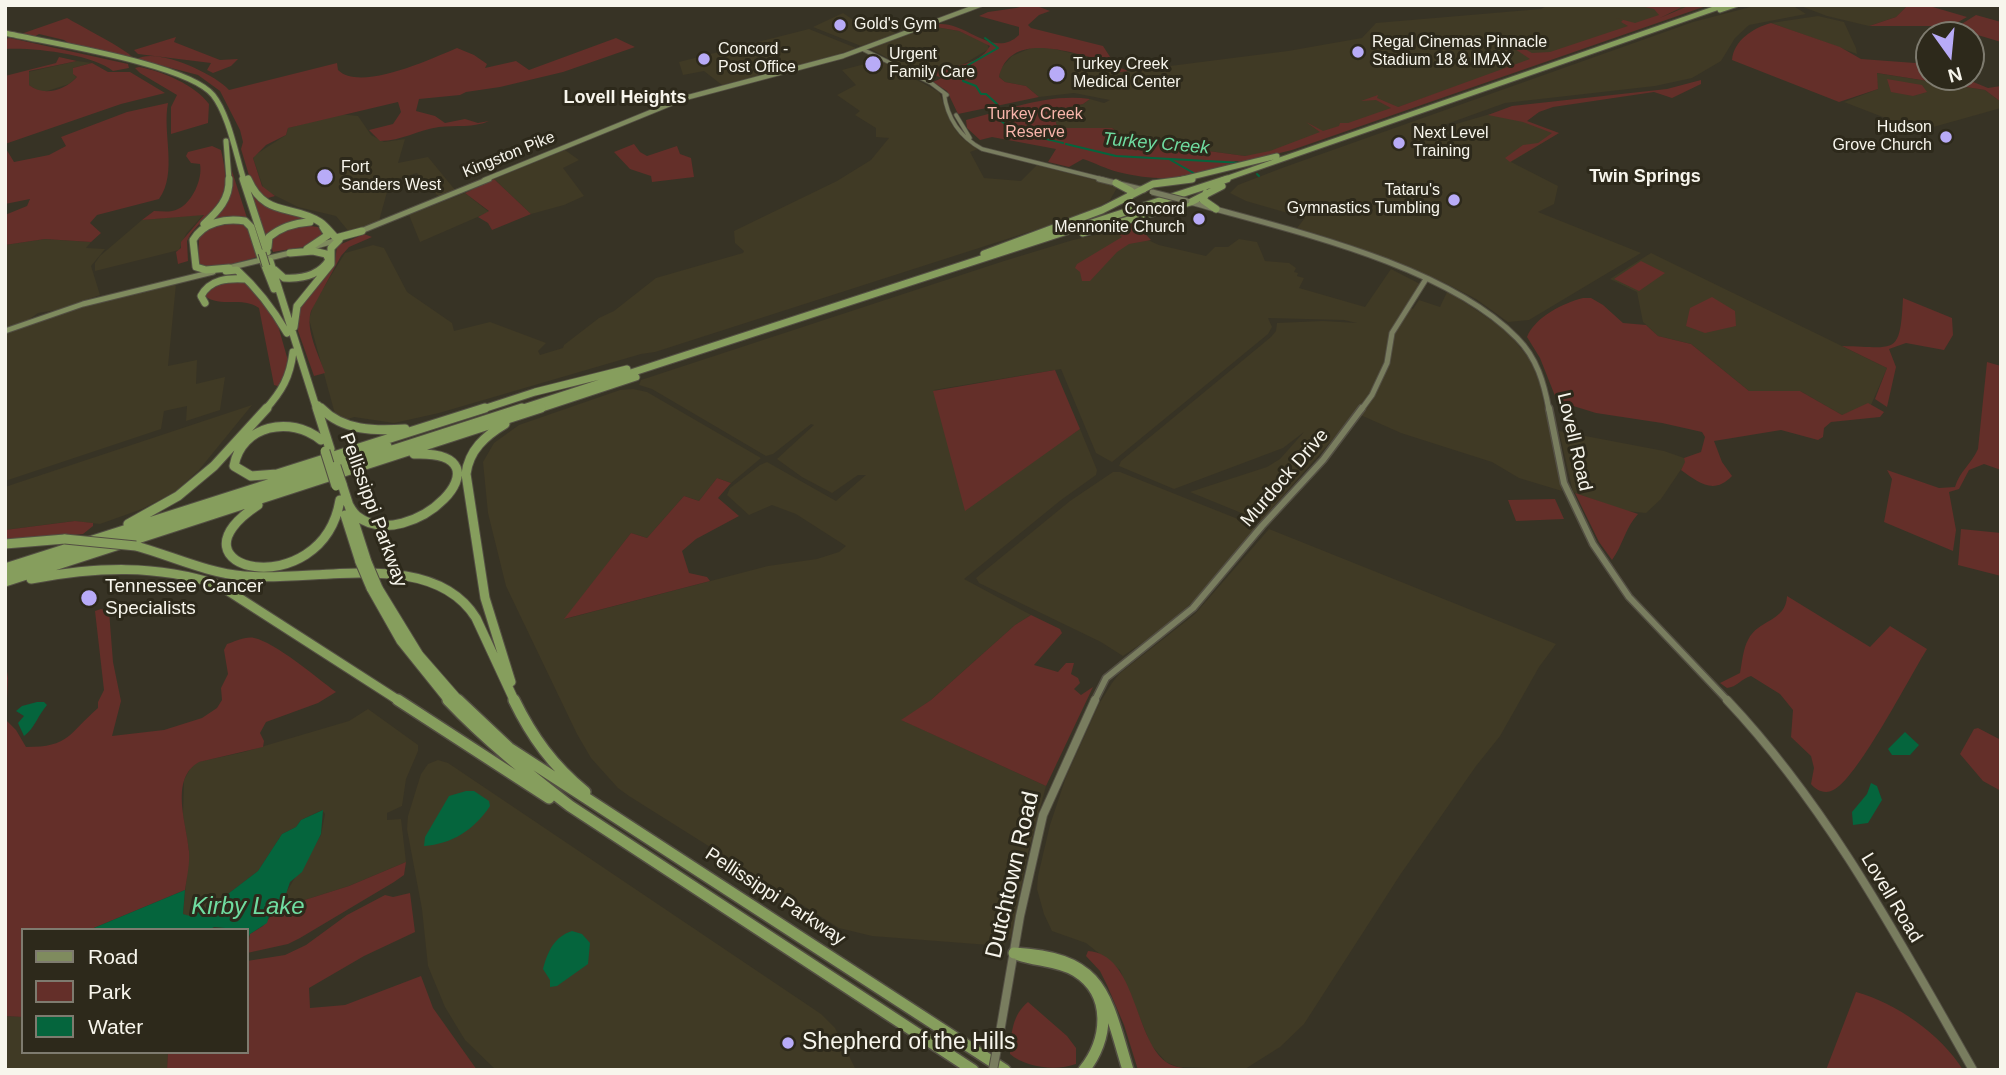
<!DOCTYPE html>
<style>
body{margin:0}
#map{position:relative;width:2006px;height:1075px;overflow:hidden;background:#373325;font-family:Arial,sans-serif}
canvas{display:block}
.frame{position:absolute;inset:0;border:7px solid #f7f5ec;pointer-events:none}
.legend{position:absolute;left:21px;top:928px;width:228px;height:126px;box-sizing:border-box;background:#2d291b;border:2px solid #7e7b6f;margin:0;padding:9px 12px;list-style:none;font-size:21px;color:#f7f5ec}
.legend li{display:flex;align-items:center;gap:14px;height:35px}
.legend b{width:35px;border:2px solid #7e7b6f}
.north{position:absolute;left:1915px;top:21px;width:70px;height:70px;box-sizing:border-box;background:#2d291b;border:2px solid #7e7b6f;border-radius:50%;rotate:165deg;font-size:19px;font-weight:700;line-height:28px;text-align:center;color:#f7f5ec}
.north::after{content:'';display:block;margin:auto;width:24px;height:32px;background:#b8abf7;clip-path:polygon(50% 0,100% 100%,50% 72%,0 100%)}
</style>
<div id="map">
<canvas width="2006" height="1075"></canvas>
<div class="frame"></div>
<ul class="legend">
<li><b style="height:9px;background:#7f8b5e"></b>Road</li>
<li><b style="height:19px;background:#642f29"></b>Park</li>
<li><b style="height:19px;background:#05653d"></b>Water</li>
</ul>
<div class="north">N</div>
</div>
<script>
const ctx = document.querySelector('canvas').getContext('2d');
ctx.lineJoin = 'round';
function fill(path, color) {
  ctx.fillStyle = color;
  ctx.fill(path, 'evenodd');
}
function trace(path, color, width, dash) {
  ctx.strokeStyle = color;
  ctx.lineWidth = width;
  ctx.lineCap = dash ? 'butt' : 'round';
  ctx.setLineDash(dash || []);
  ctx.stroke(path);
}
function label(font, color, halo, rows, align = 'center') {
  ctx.font = font + ' Arial,sans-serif';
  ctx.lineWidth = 6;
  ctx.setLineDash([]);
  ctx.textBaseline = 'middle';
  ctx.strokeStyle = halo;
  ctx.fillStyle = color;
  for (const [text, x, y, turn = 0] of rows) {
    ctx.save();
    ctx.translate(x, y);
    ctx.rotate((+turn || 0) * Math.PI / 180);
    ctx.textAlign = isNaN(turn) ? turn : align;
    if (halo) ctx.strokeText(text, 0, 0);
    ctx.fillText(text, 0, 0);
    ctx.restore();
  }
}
fill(new Path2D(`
 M 1548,5 L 1692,5 L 1263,154 L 1245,156 L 1142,142 L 1125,137 L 1112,128 L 1062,128 L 1056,124 L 1056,109 L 1083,104 L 1090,99 L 1104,103 L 1110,100 L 1074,93 L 1039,97 L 1026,86 L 1005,82 L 999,77 L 1001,68 L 1012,56 L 1031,48 L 1046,47 L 1108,62 L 1115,73 L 1288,51 L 1362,38 L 1376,23 L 1541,9 Z
 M 1758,5 L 1792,5 L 1806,14 L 1749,25 L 1735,38 L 1721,61 L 1692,78 L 1655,86 L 1505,103 L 1444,125 L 1431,133 L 1435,135 L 1456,124 L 1497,112 L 1559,133 L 1511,162 L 1558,186 L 1554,204 L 1538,212 L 1641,253 L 1529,320 L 1508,322 L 1476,299 L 1445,283 L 1346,243 L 1297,228 L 1305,218 L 1246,201 L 1230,193 L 1238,185 L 1282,168 L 1693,22 Z
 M 1798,5 L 1908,5 L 1896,17 L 1869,26 L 1827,16 Z
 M 843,13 L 852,19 L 863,16 L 897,34 L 861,46 L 813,27 Z
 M 1818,16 L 1844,22 L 1856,48 L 1857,54 L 1771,23 Z
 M 930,26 L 959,31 L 987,43 L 989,49 L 962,65 L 940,69 L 923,77 L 869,48 Z
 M 809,29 L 856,48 L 830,58 L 722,85 L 704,71 L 683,75 L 679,62 Z
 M 880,60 L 939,92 L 952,125 L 962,138 L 978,149 L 970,152 L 984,178 L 1021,181 L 1037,165 L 1118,186 L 1110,200 L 1088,213 L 655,352 L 641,354 L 439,413 L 394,423 L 354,417 L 345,420 L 335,414 L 309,319 L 314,303 L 345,253 L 373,245 L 384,248 L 407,292 L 452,323 L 454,331 L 490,322 L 546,343 L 538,351 L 540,355 L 563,348 L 564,345 L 599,318 L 614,311 L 656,278 L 743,253 L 744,251 L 735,243 L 734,231 L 837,181 L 871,160 L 889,138 L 876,137 L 876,128 L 855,115 L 860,111 L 837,95 L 856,85 L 842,70 Z
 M 77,61 L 92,63 L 73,68 L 73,74 L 77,77 L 69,84 L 41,93 L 29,85 L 28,72 Z
 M 1876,73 L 1985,90 L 2001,102 L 2001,108 L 1919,131 L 1844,102 L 1878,89 Z
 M 339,114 L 358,116 L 371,135 L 384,142 L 405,139 L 398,163 L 428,157 L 455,190 L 439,197 L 417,173 L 390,181 L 379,221 L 350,233 L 336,216 L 298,207 L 264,190 L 253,158 L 255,155 L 286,135 L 288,128 Z
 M 565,150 L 579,160 L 563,168 L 584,196 L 564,205 L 531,214 L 494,179 Z
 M 465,193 L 489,212 L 420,242 L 409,215 Z
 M 204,214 L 186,234 L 179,250 L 95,271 L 95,263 L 100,256 L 142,220 Z
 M 1123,229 L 1159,245 L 1206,256 L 1215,247 L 1228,247 L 1239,239 L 1257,242 L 1265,261 L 1289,263 L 1296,268 L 1294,272 L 1298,273 L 1297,276 L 1304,278 L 1299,288 L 1365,307 L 1391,269 L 1420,284 L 1407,306 L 1413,309 L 1419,300 L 1440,307 L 1447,292 L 1454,295 L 1507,331 L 1531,361 L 1540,384 L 1562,491 L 1519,478 L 1492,462 L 1401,433 L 1356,413 L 1261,521 L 1190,492 L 1267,467 L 1280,459 L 1304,432 L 1283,448 L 1174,489 L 1119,466 L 1121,461 L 1271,337 L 1276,331 L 1277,323 L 1323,321 L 1357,323 L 1344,320 L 1268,318 L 1272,327 L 1268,334 L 1112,462 L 1096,453 L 1061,369 L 934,390 L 1062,441 L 1080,429 L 1097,470 L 1096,475 L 1061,500 L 964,579 L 1031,615 L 1015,625 L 931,700 L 902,720 L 1046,786 L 1028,853 L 1011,938 L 1002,946 L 872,936 L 839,928 L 629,796 L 618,788 L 591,758 L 577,734 L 506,586 L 488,513 L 483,462 L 494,443 L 519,425 L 620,390 L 633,389 L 647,392 L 761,458 L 731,483 L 717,478 L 699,501 L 684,496 L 647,538 L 631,533 L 565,619 L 768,566 L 817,559 L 839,552 L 846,546 L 796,514 L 772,505 L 749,515 L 727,495 L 730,488 L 760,465 L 767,462 L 836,501 L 866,475 L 858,475 L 832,493 L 802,477 L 777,459 L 814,425 L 811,424 L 773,454 L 766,456 L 652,389 L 639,385 L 641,380 L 1004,261 L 1073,240 Z
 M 45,239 L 91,242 L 86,248 L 105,249 L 91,266 L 100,295 L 56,310 L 38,313 L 28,320 L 6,328 L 5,245 Z
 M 1651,253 L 1887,368 L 1871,405 L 1842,415 L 1800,391 L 1749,391 L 1691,344 L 1658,336 L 1643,322 L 1637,292 L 1610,279 Z
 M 176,284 L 168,366 L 197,360 L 196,384 L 225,377 L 220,410 L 186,421 L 187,406 L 164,411 L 161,429 L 5,481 L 5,334 L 82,306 Z
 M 252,405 L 199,470 L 175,492 L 142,509 L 100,524 L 74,521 L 5,530 L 5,487 Z
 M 1559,431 L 1664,451 L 1684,458 L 1686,462 L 1661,499 L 1646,513 L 1625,511 L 1573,492 Z
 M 1113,472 L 1120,472 L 1185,498 L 1248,523 L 1255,529 L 1195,600 L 1154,635 L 1123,656 L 1101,642 L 979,583 L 976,578 L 1070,501 Z
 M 1269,529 L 1556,644 L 1539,667 L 1500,736 L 1476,766 L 1400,875 L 1304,1024 L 1280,1047 L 1245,1069 L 1178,1067 L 1166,1062 L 1151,1045 L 1120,970 L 1086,943 L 1052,931 L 1044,914 L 1037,889 L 1038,876 L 1050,825 L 1066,777 L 1099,704 L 1112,683 L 1119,674 L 1195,614 Z
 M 368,709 L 418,745 L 418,751 L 406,779 L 402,806 L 387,813 L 387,820 L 401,819 L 406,862 L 349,886 L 276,909 L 321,835 L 325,814 L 322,810 L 301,820 L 296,827 L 282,834 L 258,871 L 220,900 L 190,917 L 183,914 L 189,851 L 183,815 L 184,780 L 191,767 L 198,762 L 244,752 L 349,721 Z
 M 438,760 L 448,763 L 821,1014 L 835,1028 L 856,1070 L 496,1070 L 465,1040 L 445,1007 L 428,966 L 422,909 L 407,829 L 408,816 L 421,774 L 428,764 Z
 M 5,1016 L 23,1017 L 23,1052 L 168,1052 L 167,1070 L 5,1070 Z`), '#403a25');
fill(new Path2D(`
 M 1018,5 L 1034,5 L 1050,11 L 1039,15 L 1028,25 L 1031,28 L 1103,46 L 1116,66 L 1128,71 L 1115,73 L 1108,62 C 1075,54 1010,28 999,77 L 1005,82 L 1026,86 L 1039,97 L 958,114 L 947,91 L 933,82 L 942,78 L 929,73 C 949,65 977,68 990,46 L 959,31 L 930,26 C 962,14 991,62 1019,35 L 1019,27 L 979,16 L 988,12 L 1016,8 L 1020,7 Z
 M 1636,5 L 1684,6 L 1660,18 L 1690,5 L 1709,5 L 1292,150 L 1243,162 L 1235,161 L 1231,166 C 1186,178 1164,183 1118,172 C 1106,169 1095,163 1083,159 L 1069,167 L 1048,162 L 1056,149 L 992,137 L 980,140 L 967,128 L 966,120 C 1006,110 1049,93 1090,99 L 1083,104 L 1056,110 L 1056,124 L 1062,128 L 1112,128 L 1125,137 L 1142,142 L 1245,156 L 1270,151 L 1320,132 L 1306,122 L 1323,131 L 1339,126 L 1340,123 L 1348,123 L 1391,108 L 1376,100 L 1361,101 L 1378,95 L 1377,98 L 1398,107 L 1530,59 L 1509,45 L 1528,39 L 1539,44 L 1526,41 L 1518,45 L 1532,53 L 1550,52 L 1628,26 L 1621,22 L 1623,20 L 1616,18 L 1635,23 L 1659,15 L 1654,9 Z
 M 1908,5 L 1926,5 L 1967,17 L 1951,26 L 1869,26 L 1896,17 Z
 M 1976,15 L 2001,22 L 2001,42 L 1951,27 L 1960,25 Z
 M 67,18 C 77,24 129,51 132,57 L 71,45 L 64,40 L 39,34 L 34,37 L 21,34 Z
 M 1771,23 L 1840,47 L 1861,59 L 1915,63 L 1929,58 L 1929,77 L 1961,77 L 1988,88 L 2001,86 L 2001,102 L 1985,90 L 1877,73 L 1878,89 L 1839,102 L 1732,60 C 1734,40 1753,28 1771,23 Z
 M 176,37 L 174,42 L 220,60 L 238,59 L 231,66 L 213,73 L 207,70 L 211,63 L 138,54 L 134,50 Z
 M 10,38 L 128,64 L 129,68 L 113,71 C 93,54 31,47 5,49 L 5,39 Z
 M 616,38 L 635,47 L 563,72 L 500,87 L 466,92 L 460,95 L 419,99 L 416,111 L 435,116 L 445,123 L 465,119 L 478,123 L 489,121 C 474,128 456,125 439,127 C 417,130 402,141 380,141 L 369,130 L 393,124 L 401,112 L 398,102 L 288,128 L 286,135 L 266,145 L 253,158 L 262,186 L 275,196 L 268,198 L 263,195 L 251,182 L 241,149 L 243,142 L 240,130 L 220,91 L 198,75 L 137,59 C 156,47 214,73 229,90 L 337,63 L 338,70 C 360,92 431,59 457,48 L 474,55 L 487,64 L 485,68 L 516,61 L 529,70 Z
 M 59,57 L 77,61 L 29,71 L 29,85 C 44,97 65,90 77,77 L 73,74 L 73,68 L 92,63 L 108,72 L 130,72 L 165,93 L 121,104 L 5,144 L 5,76 L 56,63 Z
 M 139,67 C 162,71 195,85 209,104 L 208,123 L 171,134 L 171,107 L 177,95 L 140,73 L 135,68 Z
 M 1887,79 L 1922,85 L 1927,92 L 1913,96 L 1891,92 Z
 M 1701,80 L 1701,84 L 1672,98 L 1654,92 L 1553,107 L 1539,112 L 1527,121 L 1559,133 L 1510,162 L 1505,158 L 1523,145 L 1538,143 L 1552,133 L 1523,122 L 1488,115 L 1512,106 L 1667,89 Z
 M 168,103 C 162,133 178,173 159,199 L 97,215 L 90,223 L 101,233 L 91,242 L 45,239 L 5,245 L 5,215 L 27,206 L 30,199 L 5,204 L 5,147 L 14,162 L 49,155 L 66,146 L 61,137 L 127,112 Z
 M 634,144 L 640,152 L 647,156 L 677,146 L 680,154 L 691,158 L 694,177 L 652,182 L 651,176 L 630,169 L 614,152 Z
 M 212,146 L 221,150 C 233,201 219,200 190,235 L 187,241 L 188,261 L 178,264 L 176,252 L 181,248 L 181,242 L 204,215 L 142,220 L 154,211 C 162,211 170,213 178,209 C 192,203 203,179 200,164 L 191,163 L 186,156 L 188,152 Z
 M 231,168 L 248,221 L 208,225 L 222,208 Z
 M 494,179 L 531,214 L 492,230 L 488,223 L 478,217 L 489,211 L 465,193 Z
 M 252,193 L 281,212 L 317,221 L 301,222 L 267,238 L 250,194 Z
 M 1135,223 L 1151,240 L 1129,244 L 1117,252 L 1090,281 L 1082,281 L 1080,272 L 1075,268 L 1077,264 L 1122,237 L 1115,231 Z
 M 221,224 L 243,224 L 249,232 L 257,257 L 218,268 L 198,265 L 199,238 L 206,229 Z
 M 302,225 L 318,227 L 323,236 L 303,247 L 273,252 L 270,243 L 276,234 Z
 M 364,234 L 372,237 L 349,247 L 341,256 L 311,311 C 305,330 319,355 325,373 L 314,376 L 298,331 L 298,314 L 302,302 L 335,262 L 337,246 Z
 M 1641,261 L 1665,273 L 1639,291 L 1614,279 Z
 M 221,281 L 246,282 L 277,322 L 289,364 L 281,387 L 274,385 L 259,308 C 242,296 220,308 205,296 L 208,289 Z
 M 1712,297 L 1735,311 L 1736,326 L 1705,333 L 1686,326 L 1690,308 Z
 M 1583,298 L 1591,298 L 1603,305 L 1623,323 L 1646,325 L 1658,336 L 1691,344 L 1749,391 L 1800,391 L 1842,415 L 1868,403 L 1884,412 L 1880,417 L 1831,422 L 1824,428 L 1823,437 L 1818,440 L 1781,430 L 1714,441 L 1722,462 L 1732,476 C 1714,495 1699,483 1681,470 L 1685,462 L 1684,458 L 1701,452 L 1705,437 L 1702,432 L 1662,423 L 1596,413 L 1557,401 L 1540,358 L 1527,337 C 1535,317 1563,303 1583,298 Z
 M 1903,298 L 1952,318 L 1953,335 L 1944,350 L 1906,343 L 1889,349 L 1896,367 L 1887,407 L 1875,399 L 1887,368 L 1842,346 C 1896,347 1900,357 1903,298 Z
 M 1987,362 L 2001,366 L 2001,470 L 1984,464 L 1969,470 L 1959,489 L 1949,492 L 1956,530 L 1953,551 L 1884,522 L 1892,479 L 1887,470 L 1939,488 L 1955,487 C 1959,472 1972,463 1978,449 Z
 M 1055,370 L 1080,429 L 965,511 L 933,391 Z
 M 717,478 L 731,483 L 718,498 L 739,516 L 696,539 L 682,551 L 689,573 L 707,577 L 710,581 L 564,619 L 631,533 L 647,538 L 684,496 L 699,501 Z
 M 1575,493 L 1638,514 C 1625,528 1623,545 1612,560 L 1599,542 Z
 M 1555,499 L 1564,519 L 1516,521 L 1508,500 Z
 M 75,521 L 93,523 L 93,526 L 83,534 L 5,541 L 5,530 Z
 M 1961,529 L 2001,533 L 2001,576 L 1958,565 Z
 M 1787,596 L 1870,647 L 1890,626 L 1927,649 C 1909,678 1859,775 1835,789 C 1826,795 1817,791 1811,784 L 1814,768 L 1811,756 L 1791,737 L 1793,710 L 1780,694 L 1751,676 C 1741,679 1737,687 1727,688 L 1720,683 L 1740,673 C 1742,663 1743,649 1748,640 C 1758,619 1786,622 1787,596 Z
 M 101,609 L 109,611 L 113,662 L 121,701 L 112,736 L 164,730 L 202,718 L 217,708 L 222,700 L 221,688 L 228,674 L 224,650 L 227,644 C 234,642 246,636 254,638 C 275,642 317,678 336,692 L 318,703 L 266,722 L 260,733 L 264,741 L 263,747 L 199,762 C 169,779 187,824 189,851 C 190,863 187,877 185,890 L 89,930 L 23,930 L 23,1017 L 5,1016 L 5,659 L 8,678 L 6,720 L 16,730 L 26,747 C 70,747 68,734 98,708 L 98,702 L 104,690 L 95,611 Z
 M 1031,615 L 1060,629 L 1062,633 L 1034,665 L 1058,672 L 1066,663 L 1074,663 L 1071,674 L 1078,678 L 1080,683 L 1074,689 L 1081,695 L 1093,687 L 1046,786 L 901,720 L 931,700 L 1015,625 Z
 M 1978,728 L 2001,740 L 2001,791 L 1983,781 L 1960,754 L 1974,729 Z
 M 406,862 L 404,875 L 394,882 L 300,938 L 288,944 L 247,953 L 250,934 L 263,926 L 276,909 L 349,886 Z
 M 410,893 L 415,932 L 364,956 L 309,988 L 310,1008 L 345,1005 L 421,976 L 433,1008 L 477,1070 L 167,1070 L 168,1052 L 247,1052 L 247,961 L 285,955 L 306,945 L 347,915 L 385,895 L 393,897 Z
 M 1088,951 C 1136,954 1134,1038 1166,1062 C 1174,1068 1187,1068 1197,1070 L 1138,1070 L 1124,1025 L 1107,985 L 1100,971 L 1086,956 Z
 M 1856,992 C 1896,1003 1941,1034 1963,1070 L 1826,1070 Z
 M 1028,1002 L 1067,1036 L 1076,1048 L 1076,1064 C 1057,1071 1026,1068 1010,1054 C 1011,1034 1012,1015 1028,1002 Z`), '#642f29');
fill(new Path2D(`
 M 37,702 L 44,702 L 47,705 C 38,715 35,728 24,736 L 18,723 L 24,716 L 16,711 L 22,706 Z
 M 1905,732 L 1919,745 L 1910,755 L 1892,755 L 1888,749 Z
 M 1871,783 L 1877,786 L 1882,800 L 1868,823 L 1853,825 L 1852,812 L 1867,794 Z
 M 466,791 L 474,791 L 489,801 L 490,806 C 474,830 452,844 424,846 L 425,837 L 449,796 Z
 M 323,810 L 321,834 L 302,872 L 290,882 L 284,900 L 270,913 L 267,923 L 250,934 L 247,941 L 247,930 L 214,927 L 209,930 L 89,930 L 185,890 L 183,914 L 190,916 L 220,900 L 258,871 L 282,834 L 296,827 L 301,820 Z
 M 572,931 L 582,934 L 590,943 L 588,964 L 557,986 L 550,987 L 550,980 L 543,969 C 548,951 554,937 572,931 Z`), '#05653d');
trace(new Path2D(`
 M 985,38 L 998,48 L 963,68 L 963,81 L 976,86 L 981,94 L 986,94 L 997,104 L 990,108 C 1005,134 1036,136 1063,143
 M 1066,144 L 1116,156 L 1243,163
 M 1169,159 L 1197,175
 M 1257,174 L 1259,176`), '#05653d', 2);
const secondaryFar3 = new Path2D(`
 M 862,49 L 931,83 L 947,95
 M 944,93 C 947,118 960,137 982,149 L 1106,180
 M 956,115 L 970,138`);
const secondaryFar2 = new Path2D(`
 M 1099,179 L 1144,190
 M 1190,202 C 1289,230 1445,264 1517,338 C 1537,358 1544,383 1549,410
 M 1361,410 L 1372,395 L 1387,363 L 1392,333 L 1426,279`);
const secondaryFar1 = new Path2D(`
 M 1549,408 L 1564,483 L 1593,544 L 1629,597 L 1729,702
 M 1094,702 L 1106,678 L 1193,608 L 1262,526 L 1323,460 L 1362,408`);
const secondary = new Path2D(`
 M 1727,700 C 1829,808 1900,942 1973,1070
 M 1000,1032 L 1020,916 L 1043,815 L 1095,700`);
const primaryFar1 = new Path2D(`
 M 484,180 L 685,98 L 843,56 L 980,5`);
const primary = new Path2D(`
 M 356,233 L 489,179
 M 309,248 L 338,240
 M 224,269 L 294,252
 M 5,331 L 83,304 L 213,272`);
const highwayFar3 = new Path2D(`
 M 1720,10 L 1735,5
 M 5,33 C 49,43 188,64 213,95 C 229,115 236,156 244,180
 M 226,141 L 229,180
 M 1179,180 L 1277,156
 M 1222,180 L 1725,5`);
const highwayFar2 = new Path2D(`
 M 243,179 L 267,252
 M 248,179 C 265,218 292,204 320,222 C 326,226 331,233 336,238 L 362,231
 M 1116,183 L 1131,191 L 1130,196
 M 1206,193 L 1203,200 L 1216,209
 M 204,224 C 218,211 230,199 229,179
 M 1083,233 L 1191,202 L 1222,186
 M 268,247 L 269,237 C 281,227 294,223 310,222
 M 307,249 L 328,235 L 323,227
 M 984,254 L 1102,210 L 1153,184 L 1192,179
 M 263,261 L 274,289
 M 270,261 L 317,410
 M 229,268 L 206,270 L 196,267 L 193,240 C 204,222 225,218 245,221 L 251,227 L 261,258
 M 275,270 L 284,278 C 302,279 319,276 329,260 L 326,254 L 313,251 L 290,253
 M 226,271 L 237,270 C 258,289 273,309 287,333
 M 205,303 L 201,296 C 210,279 228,278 245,279
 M 294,327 L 297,306 L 331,264 L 331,248 L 339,240
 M 318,405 L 322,410
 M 265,410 C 282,391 290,377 293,352
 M 480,410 L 535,392 L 627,369
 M 517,410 L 1227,179
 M 536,410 L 636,377`);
const highwayFar1 = new Path2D(`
 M 317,408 L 330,449
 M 321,408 C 343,431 375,431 405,429
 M 505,424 C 485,436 469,450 466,474 L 485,598 L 511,682
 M 321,440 C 291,415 241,425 234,466 L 251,476 L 277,474 L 485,408
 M 342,484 L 367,562
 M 345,498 C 348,504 352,512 357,516 C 409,557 518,450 414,454
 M 258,505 C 159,570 322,606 340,500
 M 345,515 L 360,562
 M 128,524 L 178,496 L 214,466 L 267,408
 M 5,544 L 65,539
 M 136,546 C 172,556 207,573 244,576 C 314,583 432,547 476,618 L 515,702
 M 5,568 L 387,446
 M 5,575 L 522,408
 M 31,579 C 96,567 156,564 219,585 L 401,702
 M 5,582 L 541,408
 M 371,588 L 401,641 L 450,702
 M 378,588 L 419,655 L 460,702`);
const highway = new Path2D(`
 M 398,700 L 549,798
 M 448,700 C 486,740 527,773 570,806 L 973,1070
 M 458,700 L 509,748 L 1005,1070
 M 514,700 C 532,737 553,766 585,792
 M 1014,953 C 1104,958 1105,994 1128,1070
 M 1019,955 C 1037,961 1060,961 1076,971 C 1113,994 1108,1040 1084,1070`);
trace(secondaryFar3, '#534f43', 5);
trace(secondaryFar2, '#534f43', 7);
trace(secondaryFar1, '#534f43', 9);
trace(secondary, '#534f43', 10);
trace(primaryFar1, '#534f43', 6);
trace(primary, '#534f43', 7);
trace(highwayFar3, '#534f43', 7);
trace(highwayFar2, '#534f43', 9);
trace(highwayFar1, '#534f43', 11);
trace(highway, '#534f43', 14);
trace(secondaryFar3, '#797d5f', 3.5);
trace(secondaryFar2, '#797d5f', 5);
trace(secondaryFar1, '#797d5f', 6);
trace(secondary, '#797d5f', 8);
trace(primaryFar1, '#7f8b5e', 4.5);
trace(primary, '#7f8b5e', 5);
trace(highwayFar3, '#869e5d', 5);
trace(highwayFar2, '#869e5d', 7);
trace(highwayFar1, '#869e5d', 9);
trace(highway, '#869e5d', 11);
const secondaryBridgeFar1 = new Path2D(`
 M 1152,192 L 1187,201`);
const secondaryBridge = new Path2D(`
 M 993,1070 L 1000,1032`);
const highwayBridgeFar1 = new Path2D(`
 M 262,253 L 266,266`);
const highwayBridge = new Path2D(`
 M 325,451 L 336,486
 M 336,466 L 342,484
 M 65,539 L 136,546
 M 360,562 L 371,588
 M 367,562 L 378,588`);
trace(secondaryBridgeFar1, '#534f43', 7, []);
trace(secondaryBridge, '#534f43', 10, []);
trace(highwayBridgeFar1, '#534f43', 9, []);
trace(highwayBridge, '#534f43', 11, []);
trace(secondaryBridgeFar1, '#797d5f', 5);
trace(secondaryBridge, '#797d5f', 8);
trace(highwayBridgeFar1, '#869e5d', 7);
trace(highwayBridge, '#869e5d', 9);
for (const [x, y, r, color] of [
 [840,25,7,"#b8abf7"],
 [1358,52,7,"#b8abf7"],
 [704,59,7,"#b8abf7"],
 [873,64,9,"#b8abf7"],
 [1057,74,9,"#b8abf7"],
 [1946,137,7,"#b8abf7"],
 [1399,143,7,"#b8abf7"],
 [325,177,9,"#b8abf7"],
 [1454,200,7,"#b8abf7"],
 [1199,219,7,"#b8abf7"],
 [89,598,9,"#b8abf7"],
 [788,1043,7,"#b8abf7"]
]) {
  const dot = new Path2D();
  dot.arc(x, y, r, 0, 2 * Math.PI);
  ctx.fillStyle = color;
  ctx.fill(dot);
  trace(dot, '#2d291b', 2.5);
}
label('16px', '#f7f5ec', '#2d291b', [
 ["Gold's Gym",854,25],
 ["Regal Cinemas Pinnacle",1372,43],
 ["Stadium 18 & IMAX",1372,61],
 ["Concord -",718,50],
 ["Post Office",718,68],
 ["Urgent",889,55],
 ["Family Care",889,73],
 ["Turkey Creek",1073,65],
 ["Medical Center",1073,83],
 ["Hudson",1932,128,"right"],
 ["Grove Church",1932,146,"right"],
 ["Next Level",1413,134],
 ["Training",1413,152],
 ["Fort",341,168],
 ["Sanders West",341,186],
 ["Tataru's",1440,191,"right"],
 ["Gymnastics Tumbling",1440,209,"right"],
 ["Concord",1185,210,"right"],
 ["Mennonite Church",1185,228,"right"]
], 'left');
label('16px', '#f8b5ab', '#2d291b', [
 ["Turkey Creek",1035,115],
 ["Reserve",1035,133]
]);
label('16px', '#f7f5ec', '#2d291b', [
 ["Kingston Pike",509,155,-22]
]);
label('bold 18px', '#f7f5ec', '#2d291b', [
 ["Lovell Heights",625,98],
 ["Twin Springs",1645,177]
]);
label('italic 18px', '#6fdca0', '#2d291b', [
 ["Turkey Creek",1156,144,5]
]);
label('19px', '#f7f5ec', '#2d291b', [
 ["Lovell Road",1574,442,77],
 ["Murdock Drive",1285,478,-49],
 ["Pellissippi Parkway",373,510,70],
 ["Pellissippi Parkway",775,897,33],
 ["Lovell Road",1891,898,59]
]);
label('19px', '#f7f5ec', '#2d291b', [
 ["Tennessee Cancer",105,587],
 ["Specialists",105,609]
], 'left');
label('23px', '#f7f5ec', '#2d291b', [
 ["Dutchtown Road",1013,875,-77]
]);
label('23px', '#f7f5ec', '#2d291b', [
 ["Shepherd of the Hills",802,1043]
], 'left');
label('italic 24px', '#6fdca0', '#2d291b', [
 ["Kirby Lake",248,907]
]);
</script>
